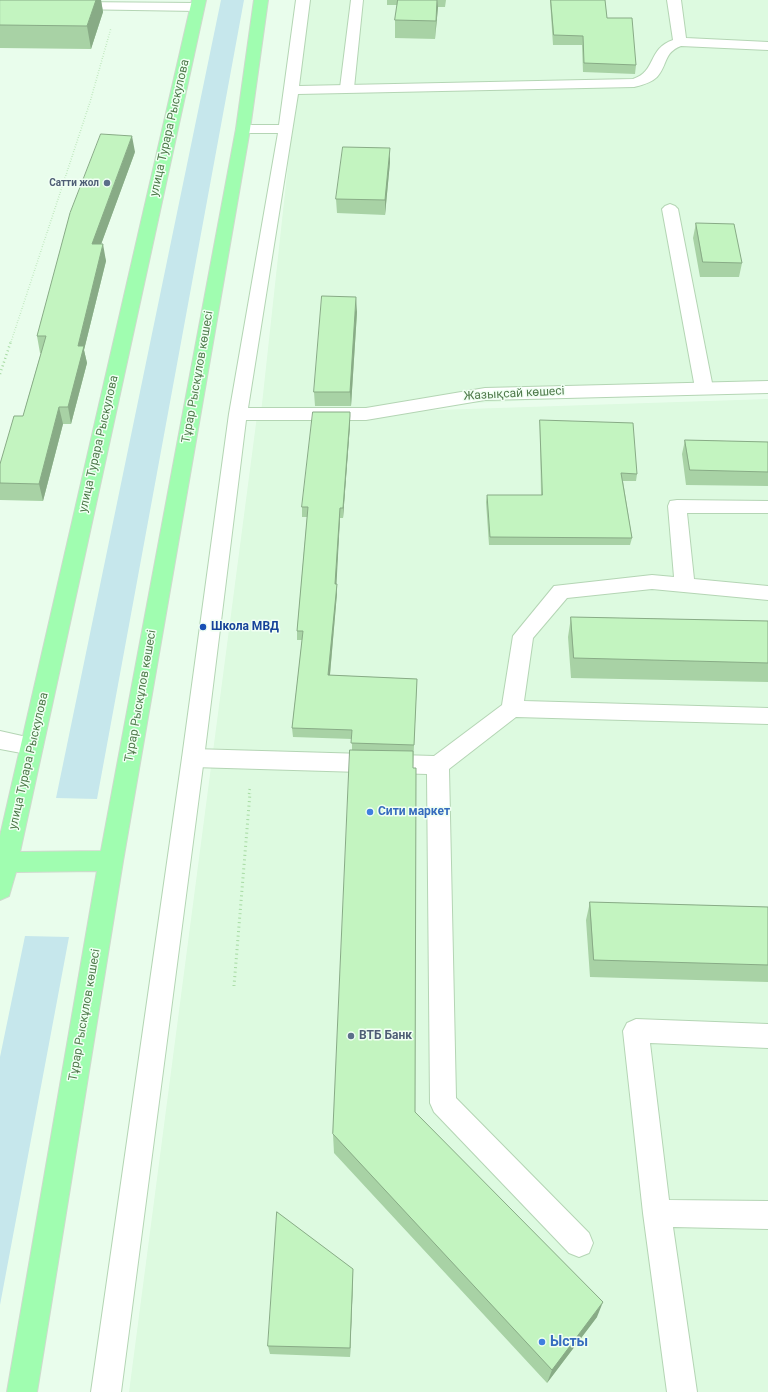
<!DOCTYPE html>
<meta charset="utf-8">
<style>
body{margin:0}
canvas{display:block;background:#e9fdec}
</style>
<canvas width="768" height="1392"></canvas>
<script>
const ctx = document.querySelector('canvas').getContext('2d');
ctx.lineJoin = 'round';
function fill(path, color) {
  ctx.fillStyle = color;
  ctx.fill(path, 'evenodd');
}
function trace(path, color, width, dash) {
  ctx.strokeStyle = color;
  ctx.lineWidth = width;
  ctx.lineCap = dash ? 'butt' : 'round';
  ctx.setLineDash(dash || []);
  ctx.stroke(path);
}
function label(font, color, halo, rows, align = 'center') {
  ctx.font = font + ' Roboto,sans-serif';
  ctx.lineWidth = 3;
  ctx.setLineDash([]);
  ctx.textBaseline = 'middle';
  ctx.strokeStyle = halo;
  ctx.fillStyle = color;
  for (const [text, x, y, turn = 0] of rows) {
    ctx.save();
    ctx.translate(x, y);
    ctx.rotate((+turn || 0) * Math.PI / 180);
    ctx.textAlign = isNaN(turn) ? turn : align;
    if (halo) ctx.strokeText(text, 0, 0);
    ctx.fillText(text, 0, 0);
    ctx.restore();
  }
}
fill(new Path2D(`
 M 306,0 L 768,0 L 768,389 L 261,413 Z
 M 768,399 L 768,1392 L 129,1392 L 257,416 Z`), '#ddfae0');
fill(new Path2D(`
 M 221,0 L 244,0 L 97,799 L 56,798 Z
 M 25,936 L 69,937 L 0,1305 L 0,1057 Z`), '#c6e7ec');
const lane = new Path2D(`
 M 351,0 L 363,0 L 354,88 L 352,91 L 342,91 L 340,88 Z
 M 74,2 L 197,3 L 203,7 L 197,11 L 70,9 L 68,6 L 70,3 Z
 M 670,204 L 675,206 L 678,209 L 713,388 L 710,392 L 704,394 L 698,392 L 695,388 L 662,209 L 665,206 Z
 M 677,500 L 768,501 L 768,513 L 687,513 L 694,579 L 768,586 L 768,600 L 652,589 L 567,598 L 533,638 L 524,701 L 768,708 L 768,724 L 516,717 L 449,769 L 456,1098 L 589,1233 L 593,1243 L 589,1253 L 579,1257 L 569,1253 L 434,1112 L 430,1103 L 427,774 L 193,767 L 185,764 L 182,758 L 185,752 L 193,749 L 434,756 L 502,705 L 513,636 L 554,586 L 652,575 L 674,577 L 668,506 L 670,501 Z
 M 636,1019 L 768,1024 L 768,1048 L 650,1043 L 669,1200 L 768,1201 L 768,1229 L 673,1227 L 697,1392 L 667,1392 L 643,1213 L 623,1031 L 627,1023 Z`);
const street = new Path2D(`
 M 296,0 L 310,0 L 299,86 L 633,79 C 657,71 647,49 673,40 L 667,0 L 681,0 L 686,38 L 768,42 L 768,50 L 681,46 C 663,53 668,65 657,77 C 651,83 642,85 634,87 L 298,94 L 248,408 L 366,408 L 485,388 L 768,381 L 768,393 L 485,400 L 366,420 L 246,420 L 204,758 L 121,1392 L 91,1392 L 182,758 L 229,414 L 278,133 L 243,133 L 238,132 L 236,129 L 238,126 L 243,125 L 279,125 Z
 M 0,731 L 40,740 L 43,746 L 40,752 L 32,755 L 0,749 Z`);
const primary = new Path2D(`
 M 192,0 L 206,0 L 20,852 L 101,851 L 236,129 L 254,0 L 268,0 L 250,129 L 123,861 L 37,1392 L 7,1392 L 97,871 L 16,872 L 9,896 L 0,900 L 0,836 Z`);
trace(lane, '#b4d5b4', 2);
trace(street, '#b4d5b4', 2);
trace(primary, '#cedacd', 2);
trace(new Path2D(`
 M 11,342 L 90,102 L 111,28`), '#a6daa2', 1.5, [0.5, 2]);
trace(new Path2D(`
 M 0,374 L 11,341
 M 249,794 L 250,787`), '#a6daa2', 2.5, [1, 3]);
trace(new Path2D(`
 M 234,986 L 250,793`), '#a6daa2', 3, [1, 3.5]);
fill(lane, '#fff');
fill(street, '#fff');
fill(primary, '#a0fdb0');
fill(new Path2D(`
 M 0,0 L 101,0 L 103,12 L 91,49 L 0,48 Z
 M 387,0 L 446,0 L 445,7 L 438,7 L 435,39 L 395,38 L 395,20 L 397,5 L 387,5 Z
 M 550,0 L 605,0 L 607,18 L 636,65 L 635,74 L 583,72 L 582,45 L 553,45 Z
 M 135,152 L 101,244 L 106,261 L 84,350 L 87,363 L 71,424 L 63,424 L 43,501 L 0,500 L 0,464 L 23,416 L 41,353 L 40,353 L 37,336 Z
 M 390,162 L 385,215 L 337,213 L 336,199 Z
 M 696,223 L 742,263 L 739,277 L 700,277 L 693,238 Z
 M 357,312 L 351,406 L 315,406 L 314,392 Z
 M 350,416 L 350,425 L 343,518 L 340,518 L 336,584 L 337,584 L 337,593 L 330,675 L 417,679 L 413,768 L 415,1112 L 597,1317 L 547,1383 L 334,1153 L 333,1134 L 352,750 L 352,739 L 293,737 L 292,728 L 302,640 L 297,640 L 297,631 L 307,517 L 302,517 L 302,507 Z
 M 540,420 L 637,474 L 636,481 L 623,481 L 632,538 L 630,545 L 489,545 L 486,502 L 487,495 L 541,495 L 540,428 Z
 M 685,440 L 768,442 L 768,486 L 686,485 L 682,454 Z
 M 571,617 L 768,621 L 768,682 L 571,678 L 568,637 Z
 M 590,902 L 768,907 L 768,982 L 590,977 L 586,920 Z
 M 353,1269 L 353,1279 L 350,1357 L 270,1354 L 268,1346 Z`), '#a8d2a5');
fill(new Path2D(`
 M 96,0 L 101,0 L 103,12 L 91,49 L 87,26 Z
 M 437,0 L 438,7 L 435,39 L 436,21 Z
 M 132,136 L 135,152 L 95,261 L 92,244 Z
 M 390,148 L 390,162 L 385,215 L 385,200 Z
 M 103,244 L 106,261 L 84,350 L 87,363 L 71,424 L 68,407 L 78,346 Z
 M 356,297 L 357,312 L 351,406 L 350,392 Z
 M 59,407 L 63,424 L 43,501 L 39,484 Z
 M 350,416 L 350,425 L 343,518 L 343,508 Z
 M 340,508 L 340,518 L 336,593 L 335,584 Z
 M 337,584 L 337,593 L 329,685 L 328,675 Z
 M 353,1269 L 353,1279 L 350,1357 L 350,1348 Z
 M 603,1302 L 597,1317 L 547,1383 L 552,1370 Z`), '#88ab86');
const building = new Path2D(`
 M 0,0 L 96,0 L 87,26 L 0,25 Z
 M 398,0 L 437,0 L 436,21 L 395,20 Z
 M 551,0 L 605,0 L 607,18 L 632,18 L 636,65 L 584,63 L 583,36 L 554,35 Z
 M 101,134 L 132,136 L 92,244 L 103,244 L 78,346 L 84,346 L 68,407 L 59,407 L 39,484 L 0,483 L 0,464 L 14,416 L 23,416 L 46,336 L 37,336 L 70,213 Z
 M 343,147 L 390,148 L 385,200 L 336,199 Z
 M 696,223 L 734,224 L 742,263 L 703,262 Z
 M 322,296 L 356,297 L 350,392 L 314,392 Z
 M 313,412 L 350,412 L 350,416 L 343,508 L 340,508 L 335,584 L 337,584 L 328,675 L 417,679 L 414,745 L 351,743 L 352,730 L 292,728 L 303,631 L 297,631 L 308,507 L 302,507 Z
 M 540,420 L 633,423 L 637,474 L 621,473 L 632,538 L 490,537 L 487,495 L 542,495 Z
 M 685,440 L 768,442 L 768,472 L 690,470 Z
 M 571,617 L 768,621 L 768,663 L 574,658 Z
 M 350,750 L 413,751 L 413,768 L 416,768 L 415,1112 L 603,1302 L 552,1370 L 333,1134 Z
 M 590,902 L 768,907 L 768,965 L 594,960 Z
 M 277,1212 L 353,1269 L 350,1348 L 268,1346 Z`);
fill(building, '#c3f4c0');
trace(building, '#88ab86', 1);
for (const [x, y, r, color] of [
 [107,183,4,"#5c6f8a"],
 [203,627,4,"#1a4fb4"],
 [370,812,4,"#3f7fe0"],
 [351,1036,4,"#5c6f8a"],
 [542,1342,4,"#3f7fe0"]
]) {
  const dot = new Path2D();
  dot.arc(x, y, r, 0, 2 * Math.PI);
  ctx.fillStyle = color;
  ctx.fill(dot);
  trace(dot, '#f0fff3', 1.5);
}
label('bold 10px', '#4e5e75', '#f0fff3', [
 ["Сатти жол",99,183]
], 'right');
label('12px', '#4f7a4b', '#f0fff3', [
 ["улица Турара Рыскулова",170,128,-77],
 ["Тұрар Рыскұлов көшесі",198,377,-80],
 ["Жазықсай көшесі",514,394,-3],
 ["улица Турара Рыскулова",99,444,-77],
 ["Тұрар Рыскұлов көшесі",141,696,-80],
 ["улица Турара Рыскулова",29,761,-77],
 ["Тұрар Рыскұлов көшесі",85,1015,-80]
]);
label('bold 12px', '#164399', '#f0fff3', [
 ["Школа МВД",211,627]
], 'left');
label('bold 12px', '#366cbe', '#f0fff3', [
 ["Сити маркет",378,812]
], 'left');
label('bold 12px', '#4e5e75', '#f0fff3', [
 ["ВТБ Банк",359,1036]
], 'left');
label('bold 14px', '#366cbe', '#f0fff3', [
 ["Ысты",550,1342]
], 'left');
</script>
